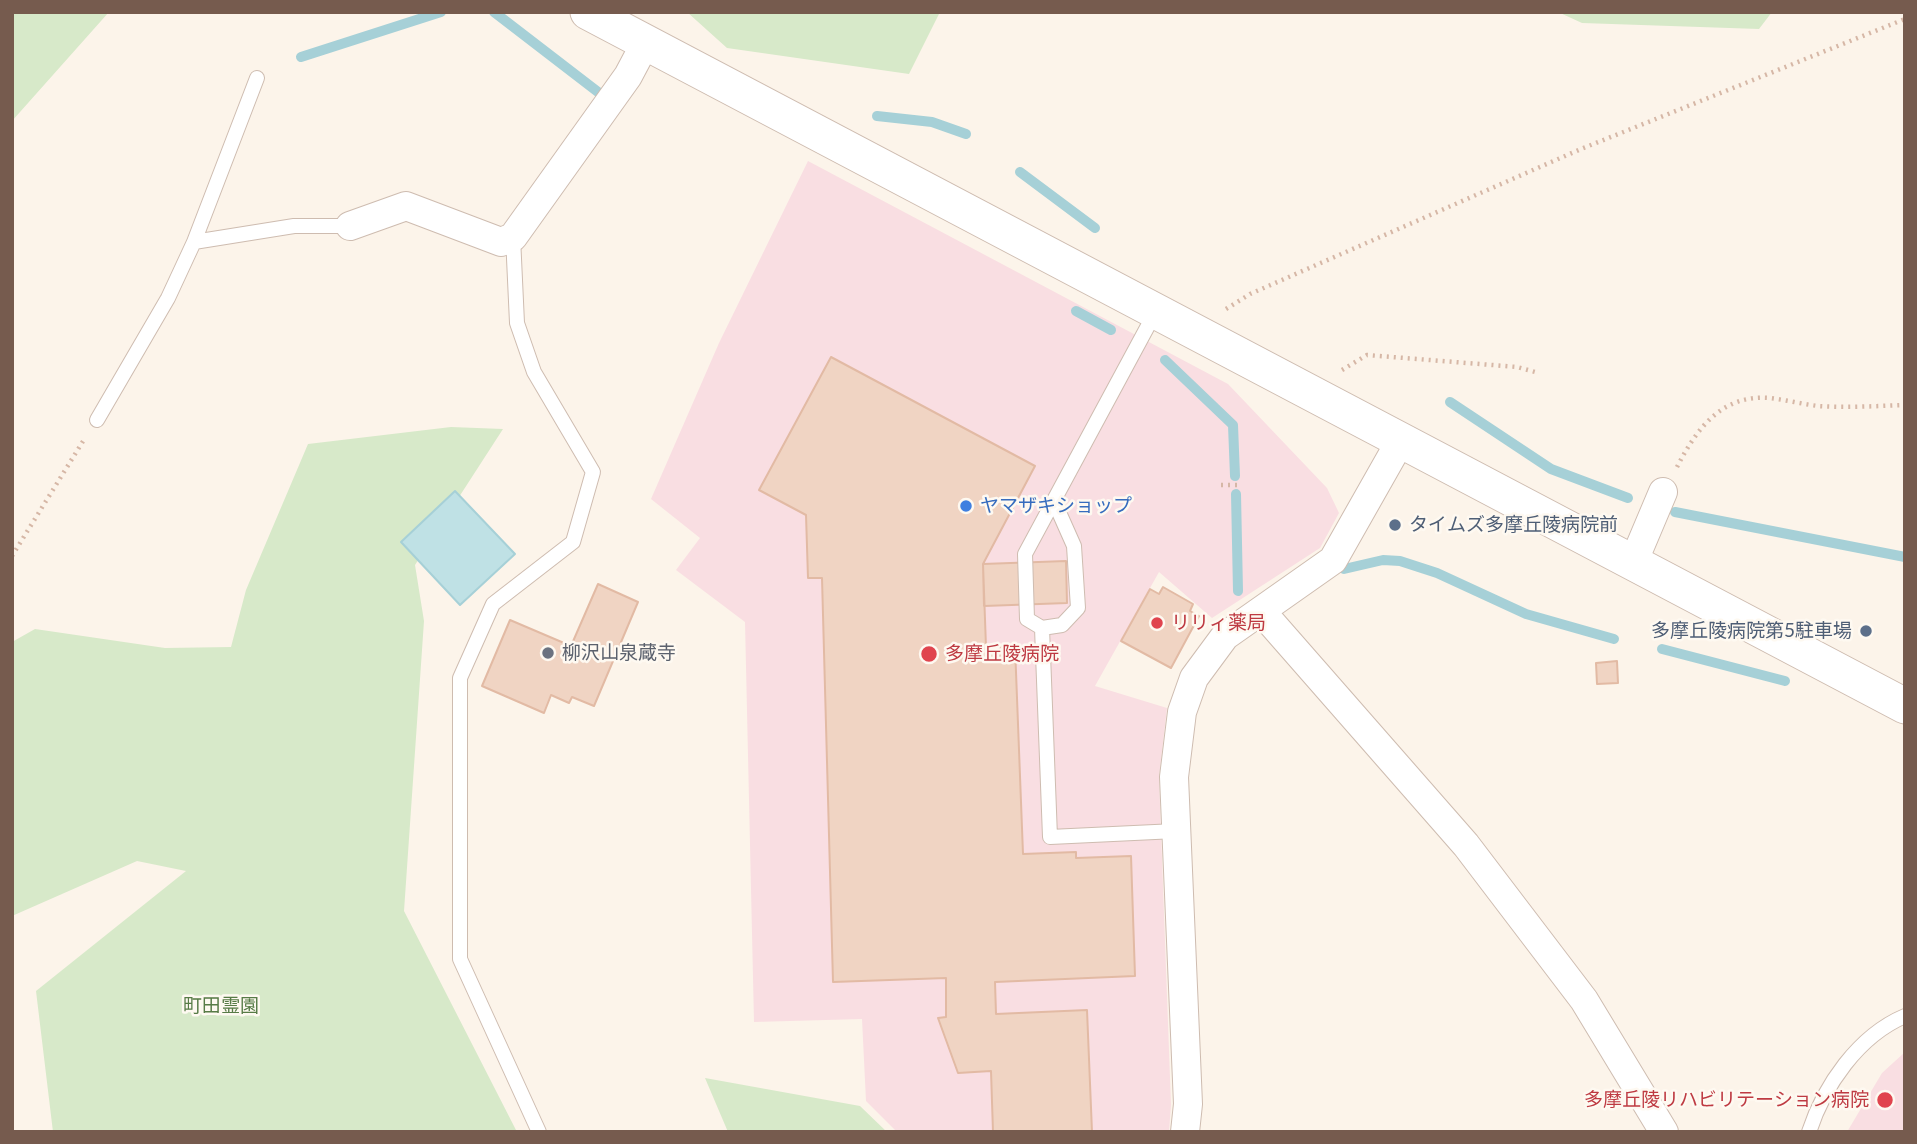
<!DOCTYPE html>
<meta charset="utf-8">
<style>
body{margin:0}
#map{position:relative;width:1917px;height:1144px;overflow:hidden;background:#fcf4ea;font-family:Lato,sans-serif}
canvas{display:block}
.frame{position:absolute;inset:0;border:14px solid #765b4e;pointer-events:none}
</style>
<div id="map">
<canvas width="1917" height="1144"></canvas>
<div class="frame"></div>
</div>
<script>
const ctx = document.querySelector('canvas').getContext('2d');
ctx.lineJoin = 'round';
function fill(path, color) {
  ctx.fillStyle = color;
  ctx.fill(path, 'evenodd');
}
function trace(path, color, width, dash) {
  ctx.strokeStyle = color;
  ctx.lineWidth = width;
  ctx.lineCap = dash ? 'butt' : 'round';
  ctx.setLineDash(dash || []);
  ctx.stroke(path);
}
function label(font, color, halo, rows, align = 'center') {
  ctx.font = font + ' Lato,"Noto Sans JP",sans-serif';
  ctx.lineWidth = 5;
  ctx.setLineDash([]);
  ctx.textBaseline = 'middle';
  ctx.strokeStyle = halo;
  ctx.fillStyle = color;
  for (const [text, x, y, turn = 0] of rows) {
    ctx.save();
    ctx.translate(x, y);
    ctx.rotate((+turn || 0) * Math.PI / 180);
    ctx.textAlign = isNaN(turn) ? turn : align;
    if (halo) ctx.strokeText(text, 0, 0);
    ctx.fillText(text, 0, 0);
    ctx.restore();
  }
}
fill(new Path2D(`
 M 808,161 L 1228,384 L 1327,488 L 1339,513 L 1320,548 L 1212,618 L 1159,572 L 1095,686 L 1167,708 L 1159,777 L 1171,1105 L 1169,1132 L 897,1132 L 866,1101 L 862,1019 L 754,1022 L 745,622 L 676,570 L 700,538 L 651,499 L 719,343 Z
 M 1905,1052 L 1905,1132 L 1847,1132 L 1882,1073 Z`), '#f9dee2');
fill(new Path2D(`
 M 12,12 L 109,12 L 12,121 Z
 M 687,12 L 940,12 L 909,74 L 727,48 Z
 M 1558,12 L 1772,12 L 1759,29 L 1582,23 Z
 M 451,427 L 503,429 L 415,565 L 424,621 L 404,911 L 517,1132 L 53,1132 L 36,991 L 186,871 L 137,861 L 12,916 L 12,642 L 35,629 L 165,648 L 231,647 L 246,590 L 308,444 Z
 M 705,1078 L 860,1106 L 887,1132 L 728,1132 Z`), '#d7e9c9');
const water = new Path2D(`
 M 455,491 L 515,554 L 460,605 L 401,542 Z`);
fill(water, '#bfe1e5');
trace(water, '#a6d0d7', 2);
trace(new Path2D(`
 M 494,12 L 598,92
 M 301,57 L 441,12
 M 877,116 L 932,122 L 966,134
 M 1020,172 L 1095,228
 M 1076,311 L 1111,330
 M 1165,360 L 1233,425 L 1235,476
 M 1450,402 L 1551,469 L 1628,498
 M 1236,494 L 1238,591
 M 1675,512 L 1905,557
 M 1344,569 L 1383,560 L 1400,561 L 1437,573 L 1526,614 L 1614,639
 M 1662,649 L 1785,681`), '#a6d0d7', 10);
const building = new Path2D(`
 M 831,357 L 1035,466 L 983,564 L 986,647 L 1015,646 L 1023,854 L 1076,852 L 1076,858 L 1131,856 L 1135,976 L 995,982 L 996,1014 L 1087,1010 L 1092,1132 L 993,1132 L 991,1071 L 958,1073 L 938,1018 L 946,1017 L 946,978 L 833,982 L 822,578 L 808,578 L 806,515 L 759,490 Z
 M 1066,561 L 1067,603 L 984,606 L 983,564 Z
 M 598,584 L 638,602 L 594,706 L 572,697 L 569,703 L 551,695 L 544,713 L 482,686 L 510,620 L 571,646 Z
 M 1163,587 L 1193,604 L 1190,611 L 1199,616 L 1171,668 L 1121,641 L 1150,589 L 1159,594 Z
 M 1617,661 L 1618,683 L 1597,684 L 1596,663 Z`);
fill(building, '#f0d4c3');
trace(building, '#e2baa4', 2);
const service = new Path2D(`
 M 513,237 L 517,323 L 534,372 L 593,472 L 573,542 L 493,604 L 460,678 L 460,959 L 539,1132
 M 194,242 L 257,78
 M 97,420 L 168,298 L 194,242 L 294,226 L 350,226
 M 1054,501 L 1074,546 L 1078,608 L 1062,625 L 1042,628 L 1027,619 L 1025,554 L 1156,311
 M 1042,628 L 1050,837 L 1176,831
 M 1809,1132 C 1824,1086 1858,1036 1905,1016`);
const minor = new Path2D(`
 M 350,226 L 406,206 L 501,242 L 513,237 L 628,76 L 646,42
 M 1633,563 L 1663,492
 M 1261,611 L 1466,845 L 1584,1000 L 1664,1132
 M 1185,1132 L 1188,1104 L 1174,777 L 1182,712 L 1194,678 L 1225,636 L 1333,560 L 1401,440`);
const tertiary = new Path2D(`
 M 588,12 L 1905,706`);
trace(service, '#cebcb0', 16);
trace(minor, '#cebcb0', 30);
trace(tertiary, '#cebcb0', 37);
trace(new Path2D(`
 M 1226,309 L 1250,294 L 1581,149 L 1905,19
 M 1342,370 L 1367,355 L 1517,367 L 1539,373
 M 1677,467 C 1697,428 1722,394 1770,398 C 1786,400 1802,404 1818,406 C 1846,408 1876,406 1905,405
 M 1221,485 L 1241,485
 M 12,556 L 85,438`), '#d6b7a6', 4.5, [2, 5]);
trace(service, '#fff', 14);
trace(minor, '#fff', 28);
trace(tertiary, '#fff', 35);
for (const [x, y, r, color] of [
 [966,506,7,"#3f7fe0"],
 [1395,525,7,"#5c6f8a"],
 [1157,623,7,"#e0444e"],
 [1866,631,7,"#5c6f8a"],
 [548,653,7,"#6b7280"],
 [929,654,9,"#e0444e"],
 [1885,1100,9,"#e0444e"]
]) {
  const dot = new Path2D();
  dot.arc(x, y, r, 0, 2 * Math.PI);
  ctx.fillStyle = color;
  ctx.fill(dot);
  trace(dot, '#fef9f1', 2.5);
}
label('19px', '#366cbe', '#fef9f1', [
 ["ヤマザキショップ",980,506]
], 'left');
label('19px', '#4e5e75', '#fef9f1', [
 ["タイムズ多摩丘陵病院前",1409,525],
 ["多摩丘陵病院第5駐車場",1852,631,"right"]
], 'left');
label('19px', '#be3a42', '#fef9f1', [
 ["リリィ薬局",1171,623],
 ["多摩丘陵病院",945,654],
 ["多摩丘陵リハビリテーション病院",1869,1100,"right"]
], 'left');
label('19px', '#5b616d', '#fef9f1', [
 ["柳沢山泉蔵寺",562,653]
], 'left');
label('19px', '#577b46', '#fef9f1', [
 ["町田霊園",221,1006]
]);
</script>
